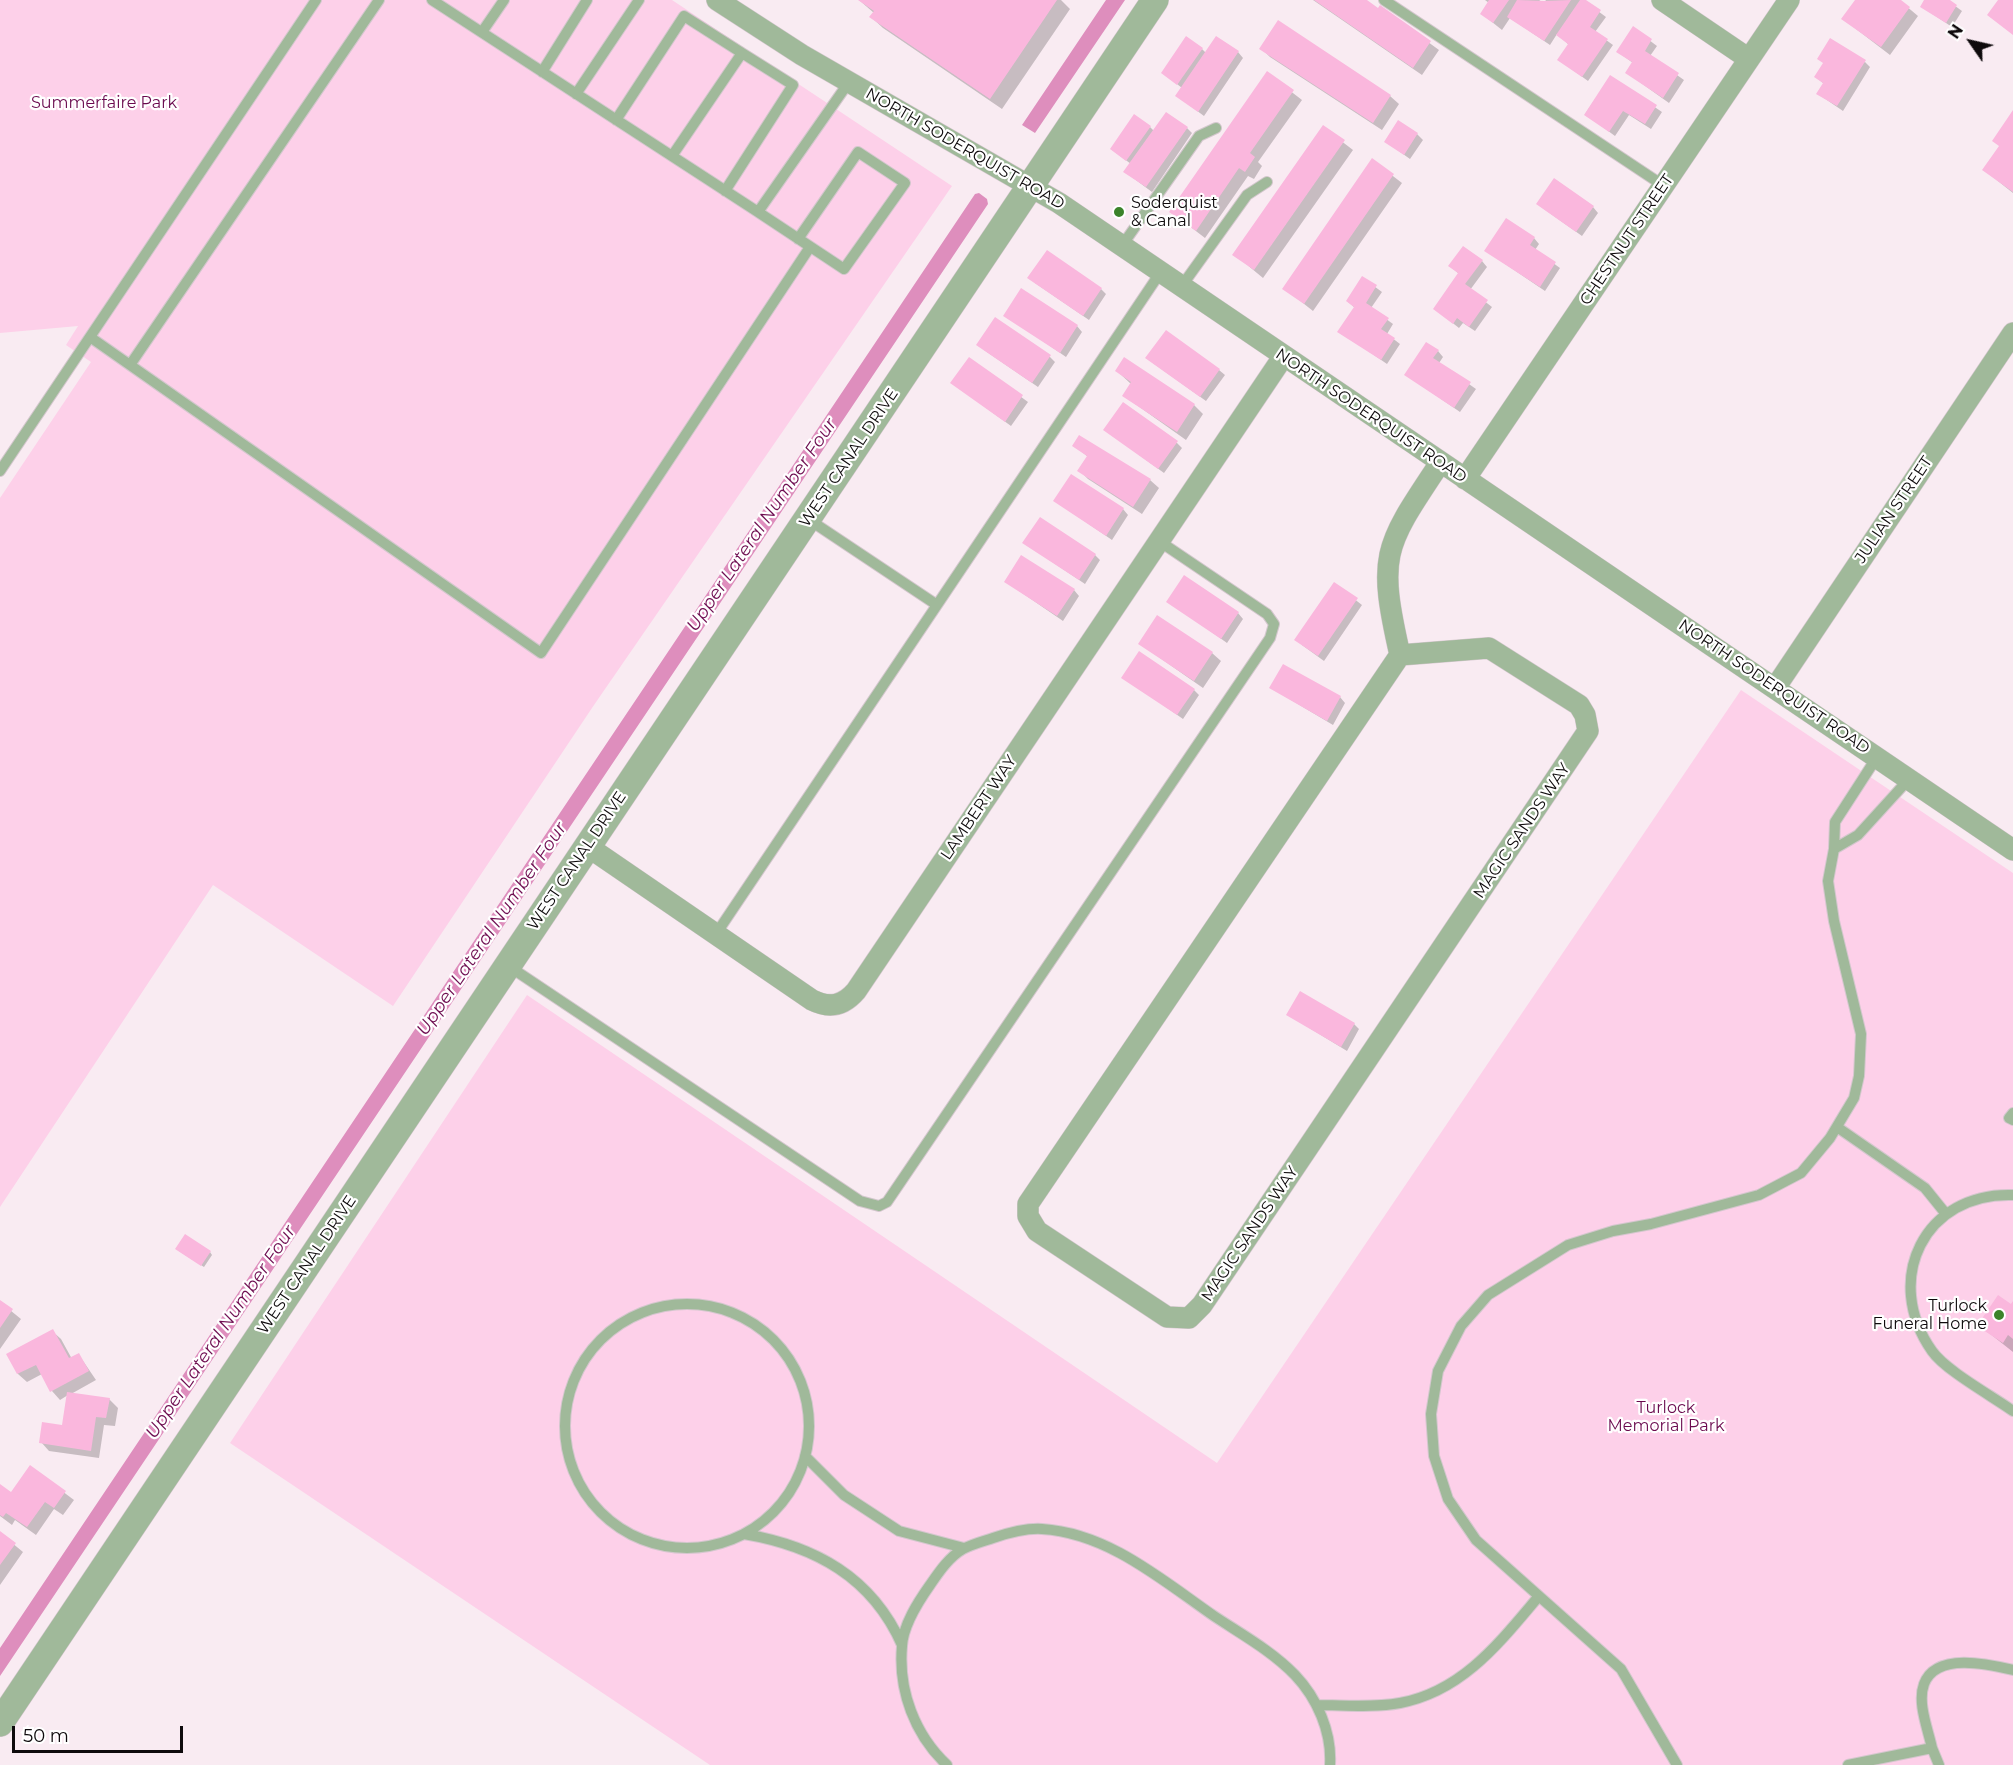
<!DOCTYPE html>
<style>
body{margin:0}
#map{position:relative;width:2013px;height:1765px;overflow:hidden;background:#f9ebf2;font-family:Montserrat,sans-serif}
canvas{display:block}
.north{position:absolute;left:1941px;top:12px;width:60px;height:60px;-webkit-text-stroke:4px #fff;paint-order:stroke;rotate:304deg;font-size:16px;font-weight:700;line-height:24px;text-align:center;color:#0e0a0c}
.north::after{content:'';display:block;margin:auto;width:21px;height:27px;background:#0e0a0c;clip-path:polygon(50% 0,100% 100%,50% 72%,0 100%)}
.scale{position:absolute;left:12px;top:1726px;width:171px;height:27px;box-sizing:border-box;border:3px solid #0e0a0c;border-top:0;padding-left:8px;font-size:18px;line-height:21px;white-space:nowrap;color:#0e0a0c;-webkit-text-stroke:4px #fff;paint-order:stroke}
</style>
<div id="map">
<canvas width="2013" height="1765"></canvas>
<div class="north">N</div>
<div class="scale">50 m</div>
</div>
<script>
const ctx = document.querySelector('canvas').getContext('2d');
ctx.lineJoin = 'round';
function fill(path, color) {
  ctx.fillStyle = color;
  ctx.fill(path, 'evenodd');
}
function trace(path, color, width, dash) {
  ctx.strokeStyle = color;
  ctx.lineWidth = width;
  ctx.lineCap = dash ? 'butt' : 'round';
  ctx.setLineDash(dash || []);
  ctx.stroke(path);
}
function label(font, color, halo, rows, align = 'center') {
  ctx.font = font + ' Montserrat,sans-serif';
  ctx.lineWidth = 4.5;
  ctx.setLineDash([]);
  ctx.textBaseline = 'middle';
  ctx.strokeStyle = halo;
  ctx.fillStyle = color;
  for (const [text, x, y, turn = 0] of rows) {
    ctx.save();
    ctx.translate(x, y);
    ctx.rotate((+turn || 0) * Math.PI / 180);
    ctx.textAlign = isNaN(turn) ? turn : align;
    if (halo) ctx.strokeText(text, 0, 0);
    ctx.fillText(text, 0, 0);
    ctx.restore();
  }
}
fill(new Path2D(`
 M 0,0 L 672,0 L 952,186 L 594,705 L 393,1006 L 213,885 L 0,1207 L 0,498 L 91,362 L 66,345 L 78,326 L 0,333 Z
 M 1741,690 L 2013,873 L 2013,1765 L 710,1765 L 230,1443 L 527,995 L 1217,1463 Z`), '#fdd0e9');
fill(new Path2D(`
 M 1106,0 L 1125,0 L 1035,133 L 1022,125 Z
 M 979,193 L 987,199 L 988,204 L 0,1676 L 0,1648 L 975,194 Z`), '#de8ebd');
fill(new Path2D(`
 M 859,0 L 1061,0 L 1070,9 L 1002,109 L 883,28 L 871,17 L 874,13 Z
 M 1313,0 L 1365,0 L 1379,10 L 1380,7 L 1439,50 L 1422,75 Z
 M 1485,0 L 1539,0 L 1544,3 L 1546,0 L 1583,0 L 1606,17 L 1595,32 L 1613,45 L 1588,81 L 1559,60 L 1569,45 L 1557,34 L 1550,45 L 1510,18 L 1502,30 L 1482,14 L 1489,3 Z
 M 1856,0 L 1899,0 L 1918,16 L 1890,55 L 1843,19 Z
 M 1926,0 L 1947,0 L 1962,11 L 1952,27 L 1922,7 Z
 M 1633,28 L 1657,46 L 1650,56 L 1684,80 L 1669,103 L 1627,73 L 1633,63 L 1618,52 Z
 M 1261,48 L 1390,96 L 1399,104 L 1382,130 L 1270,57 Z
 M 1202,49 L 1206,53 L 1238,52 L 1243,58 L 1204,116 L 1177,96 L 1182,88 L 1163,73 Z
 M 1865,62 L 1870,67 L 1843,111 L 1818,94 L 1824,84 L 1816,77 Z
 M 1267,73 L 1302,100 L 1258,162 L 1262,166 L 1254,179 L 1248,176 L 1205,238 L 1171,212 Z
 M 1610,77 L 1662,112 L 1651,129 L 1629,115 L 1615,136 L 1585,114 Z
 M 2013,113 L 2013,193 L 1984,170 L 2000,147 Z
 M 1150,127 L 1154,131 L 1187,128 L 1192,133 L 1152,192 L 1125,172 L 1131,164 L 1111,149 Z
 M 1323,127 L 1353,150 L 1263,278 L 1234,254 Z
 M 1417,134 L 1423,140 L 1410,159 L 1386,142 Z
 M 1372,160 L 1402,183 L 1313,311 L 1284,288 Z
 M 1593,207 L 1598,213 L 1582,236 L 1544,209 Z
 M 1534,238 L 1539,244 L 1535,250 L 1560,268 L 1545,291 L 1486,251 Z
 M 1482,261 L 1487,267 L 1470,290 L 1492,307 L 1475,331 L 1463,323 L 1459,328 L 1435,309 L 1459,274 L 1450,266 Z
 M 1363,278 L 1382,292 L 1371,308 L 1393,324 L 1387,334 L 1400,344 L 1387,364 L 1339,331 L 1355,308 L 1347,301 Z
 M 1035,283 L 1101,289 L 1106,294 L 1089,320 Z
 M 1005,315 L 1077,326 L 1082,332 L 1066,357 Z
 M 984,350 L 1050,357 L 1055,362 L 1038,387 Z
 M 1438,351 L 1443,357 L 1439,363 L 1476,389 L 1460,412 L 1406,375 Z
 M 969,359 L 1028,402 L 1011,426 L 952,383 Z
 M 1125,359 L 1194,405 L 1203,414 L 1186,440 L 1124,396 L 1131,384 L 1117,371 Z
 M 1153,363 L 1219,370 L 1225,375 L 1206,401 Z
 M 1105,430 L 1177,443 L 1182,448 L 1164,473 Z
 M 1074,445 L 1150,480 L 1159,488 L 1142,514 L 1088,479 L 1079,470 L 1088,457 Z
 M 1055,501 L 1123,509 L 1128,515 L 1112,540 Z
 M 1024,543 L 1095,555 L 1100,560 L 1085,584 Z
 M 1006,582 L 1074,590 L 1079,596 L 1063,621 Z
 M 1335,584 L 1362,605 L 1324,661 L 1302,645 Z
 M 1168,601 L 1238,613 L 1243,619 L 1227,643 Z
 M 1140,644 L 1212,653 L 1221,661 L 1203,688 Z
 M 1123,677 L 1194,690 L 1199,695 L 1183,719 Z
 M 1271,688 L 1340,697 L 1345,703 L 1333,725 Z
 M 1288,1015 L 1354,1024 L 1359,1029 L 1347,1051 Z
 M 179,1251 L 210,1252 L 212,1255 L 204,1267 Z
 M 0,1302 L 21,1319 L 0,1349 Z
 M 2013,1303 L 2013,1352 L 1979,1325 Z
 M 52,1331 L 61,1339 L 72,1359 L 79,1355 L 96,1380 L 71,1394 L 109,1399 L 118,1408 L 115,1426 L 104,1425 L 99,1458 L 49,1451 L 41,1442 L 63,1427 L 68,1395 L 60,1400 L 52,1391 L 42,1374 L 27,1382 L 18,1374 L 8,1355 Z
 M 30,1467 L 74,1500 L 63,1515 L 54,1509 L 36,1535 L 15,1520 L 12,1525 L 0,1516 L 0,1486 L 12,1494 Z
 M 0,1533 L 23,1552 L 0,1585 Z`), '#0003');
fill(new Path2D(`
 M 858,0 L 1057,0 L 990,99 L 869,17 L 874,11 Z
 M 1314,0 L 1367,0 L 1378,8 L 1380,5 L 1431,41 L 1413,68 Z
 M 1489,0 L 1509,0 L 1493,23 L 1480,14 Z
 M 1517,0 L 1544,1 L 1571,0 L 1544,41 L 1507,17 Z
 M 1580,0 L 1586,0 L 1601,10 L 1590,27 L 1608,39 L 1582,77 L 1557,60 L 1568,44 L 1556,35 Z
 M 1855,0 L 1901,0 L 1910,7 L 1881,47 L 1841,19 Z
 M 1924,0 L 1950,0 L 1957,5 L 1946,23 L 1920,7 Z
 M 1998,0 L 2013,0 L 2013,35 L 1987,15 Z
 M 1278,20 L 1391,95 L 1373,123 L 1259,49 Z
 M 1633,26 L 1652,39 L 1645,51 L 1679,73 L 1663,98 L 1625,73 L 1632,62 L 1616,52 Z
 M 1186,36 L 1203,48 L 1177,85 L 1161,73 Z
 M 1216,36 L 1239,51 L 1198,112 L 1175,96 Z
 M 1830,38 L 1866,60 L 1837,106 L 1816,94 L 1823,83 L 1814,77 L 1823,63 L 1817,59 Z
 M 1267,71 L 1294,90 L 1250,153 L 1255,157 L 1245,172 L 1239,168 L 1196,231 L 1169,212 Z
 M 1610,75 L 1657,105 L 1645,124 L 1623,111 L 1609,132 L 1584,115 Z
 M 2013,110 L 2013,192 L 1982,170 L 1999,146 L 1992,141 Z
 M 1166,112 L 1188,127 L 1146,187 L 1123,172 Z
 M 1134,114 L 1151,126 L 1126,161 L 1110,149 Z
 M 1398,120 L 1418,133 L 1404,155 L 1384,142 Z
 M 1323,125 L 1345,140 L 1254,270 L 1232,255 Z
 M 1372,158 L 1394,174 L 1304,304 L 1282,289 Z
 M 1554,178 L 1594,206 L 1576,232 L 1536,204 Z
 M 1506,218 L 1535,237 L 1530,245 L 1556,262 L 1540,287 L 1484,251 Z
 M 1463,246 L 1483,260 L 1465,284 L 1488,300 L 1469,327 L 1457,318 L 1453,324 L 1433,309 L 1458,273 L 1448,266 Z
 M 1047,250 L 1102,288 L 1083,316 L 1027,278 Z
 M 1362,276 L 1377,285 L 1366,303 L 1389,318 L 1381,329 L 1395,338 L 1381,360 L 1337,332 L 1354,307 L 1346,301 Z
 M 1021,288 L 1078,325 L 1060,353 L 1003,316 Z
 M 995,317 L 1051,355 L 1032,383 L 976,345 Z
 M 1166,330 L 1220,369 L 1200,397 L 1145,358 Z
 M 1426,342 L 1439,350 L 1433,358 L 1471,382 L 1454,408 L 1404,375 Z
 M 969,357 L 1023,395 L 1005,422 L 950,383 Z
 M 1124,357 L 1195,404 L 1177,432 L 1122,396 L 1131,382 L 1115,371 Z
 M 1123,402 L 1178,441 L 1158,469 L 1103,430 Z
 M 1079,435 L 1151,479 L 1133,507 L 1077,471 L 1087,456 L 1072,446 Z
 M 1071,474 L 1124,508 L 1106,536 L 1053,501 Z
 M 1040,517 L 1096,554 L 1079,580 L 1022,543 Z
 M 1021,555 L 1075,589 L 1057,616 L 1004,582 Z
 M 1184,575 L 1239,612 L 1221,639 L 1166,602 Z
 M 1334,582 L 1358,598 L 1318,656 L 1294,640 Z
 M 1157,615 L 1213,652 L 1194,681 L 1138,644 Z
 M 1139,651 L 1195,689 L 1177,715 L 1121,678 Z
 M 1283,664 L 1341,696 L 1327,721 L 1269,688 Z
 M 1300,991 L 1355,1023 L 1341,1047 L 1286,1015 Z
 M 185,1234 L 211,1251 L 201,1266 L 175,1249 Z
 M 1998,1295 L 2011,1304 L 2013,1301 L 2013,1339 L 2008,1335 L 2003,1343 L 1977,1326 Z
 M 0,1300 L 13,1309 L 0,1328 Z
 M 53,1329 L 69,1358 L 79,1353 L 89,1371 L 50,1392 L 36,1365 L 17,1374 L 6,1354 Z
 M 67,1392 L 110,1398 L 106,1418 L 96,1417 L 91,1451 L 39,1443 L 42,1422 L 62,1425 Z
 M 30,1465 L 66,1491 L 54,1508 L 45,1502 L 27,1527 L 6,1513 L 3,1517 L 0,1515 L 0,1484 L 11,1492 Z
 M 0,1531 L 16,1543 L 0,1565 Z`), '#fab7dd');
const service = new Path2D(`
 M 379,0 L 130,365 L 541,653 L 810,247
 M 432,0 L 758,212 L 849,82
 M 1384,0 L 1664,186
 M 482,32 L 504,0
 M 542,72 L 587,0
 M 576,94 L 639,0
 M 616,120 L 684,16 L 742,53 L 672,156
 M 725,191 L 793,85 L 742,53
 M 758,212 L 844,269 L 905,183 L 858,152 L 798,239
 M 1121,247 L 1199,136 L 1216,128
 M 1181,287 L 1247,195 L 1267,182
 M 90,337 L 130,365
 M 0,471 L 316,0
 M 808,519 L 937,605
 M 1834,849 L 1858,835 L 1909,779
 M 716,934 L 1160,273
 M 507,965 L 860,1201 L 879,1206 L 887,1202 L 1270,638 L 1274,624 L 1267,614 L 1159,541
 M 2013,1113 L 2009,1118 L 2013,1120
 M 1837,1127 L 1925,1188 L 1946,1214
 M 2013,1195 C 1924,1192 1882,1280 1932,1351 C 1945,1370 1992,1396 2013,1411
 M565 1426a122 122 0 1 1 244 0a122 122 0 1 1-244 0Z
 M 805,1456 L 844,1495 L 899,1531 L 964,1548
 M 744,1534 C 815,1546 872,1577 902,1645
 M 1317,1705 C 1344,1705 1373,1708 1400,1703 C 1463,1691 1500,1642 1539,1596
 M 1932,1748 C 1928,1729 1917,1703 1924,1684 C 1936,1652 1988,1664 2013,1670
 M 947,1765 C 915,1735 898,1691 902,1646 C 903,1625 918,1602 930,1585 C 939,1572 949,1557 963,1549 C 972,1544 984,1541 993,1538 C 1008,1533 1027,1528 1042,1529 C 1108,1533 1162,1580 1214,1616 C 1241,1634 1272,1651 1295,1675 C 1317,1698 1332,1732 1330,1765
 M 1677,1765 L 1621,1669 L 1476,1540 L 1448,1499 L 1434,1456 L 1431,1414 L 1438,1371 L 1461,1326 L 1488,1295 L 1568,1245 L 1613,1231 L 1651,1224 L 1759,1195 L 1801,1173 L 1830,1138 L 1854,1098 L 1859,1076 L 1861,1034 L 1834,921 L 1828,881 L 1834,849 L 1835,822 L 1877,757
 M 1848,1765 L 1932,1748 L 1939,1765`);
const minor = new Path2D(`
 M 717,0 L 802,55 L 1059,203 L 2013,850
 M 1662,0 L 1749,59
 M 1465,479 L 1789,0
 M 1400,655 L 1489,648 L 1579,705 L 1585,715 L 1588,731 L 1202,1305 L 1189,1318 L 1167,1317 L 1037,1231 L 1028,1216 L 1028,1204 L 1400,655 C 1377,554 1384,547 1440,463
 M 1775,688 L 2013,333
 M 587,846 L 812,1000 C 830,1009 844,1005 856,991 L 1283,357`);
const tertiary = new Path2D(`
 M 0,1723 L 1155,0`);
trace(service, '#d3c7cd', 12);
trace(minor, '#d3c7cd', 22);
trace(tertiary, '#d3c7cd', 28);
trace(service, '#a0b99a', 10);
trace(minor, '#a0b99a', 21);
trace(tertiary, '#a0b99a', 27);
for (const [x, y, r, color] of [
 [1119,212,6,"#3b832a"],
 [1999,1315,6,"#3b832a"]
]) {
  const dot = new Path2D();
  dot.arc(x, y, r, 0, 2 * Math.PI);
  ctx.fillStyle = color;
  ctx.fill(dot);
  trace(dot, '#fff', 2);
}
label('16px', '#6a094e', '#fff', [
 ["Summerfaire Park",104,103],
 ["Turlock",1666,1408],
 ["Memorial Park",1666,1426]
]);
label('16px', '#0e0a0c', '#fff', [
 ["NORTH SODERQUIST ROAD",965,149,30],
 ["CHESTNUT STREET",1627,240,-56],
 ["NORTH SODERQUIST ROAD",1371,416,34],
 ["WEST CANAL DRIVE",849,458,-56],
 ["JULIAN STREET",1894,510,-56],
 ["NORTH SODERQUIST ROAD",1774,687,34],
 ["LAMBERT WAY",979,808,-56],
 ["MAGIC SANDS WAY",1522,831,-56],
 ["WEST CANAL DRIVE",577,861,-56],
 ["MAGIC SANDS WAY",1250,1234,-56],
 ["WEST CANAL DRIVE",307,1265,-56]
]);
label('16px', '#0e0a0c', '#fff', [
 ["Soderquist",1131,203],
 ["& Canal",1131,221],
 ["Turlock",1987,1306,"right"],
 ["Funeral Home",1987,1324,"right"]
], 'left');
label('italic 18px', '#6e0e51', '#fff', [
 ["Upper Lateral Number Four",762,525,-56],
 ["Upper Lateral Number Four",492,929,-56],
 ["Upper Lateral Number Four",221,1332,-56]
]);
</script>
